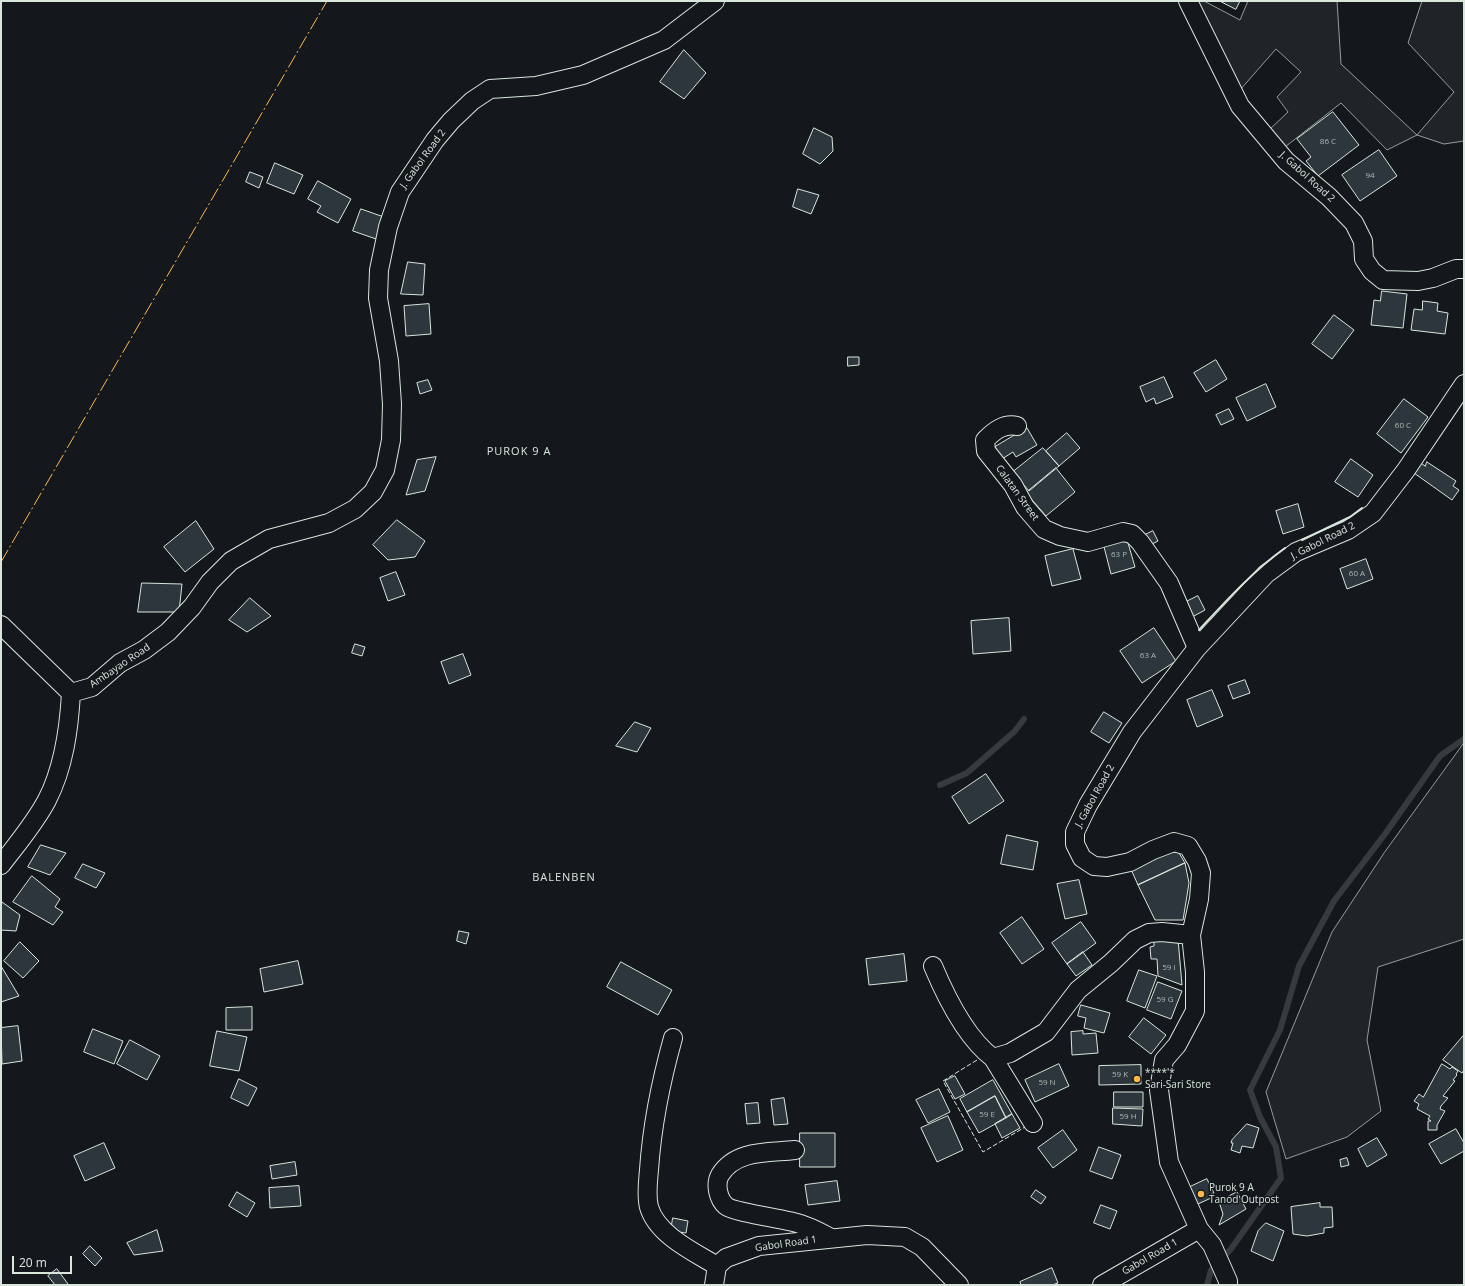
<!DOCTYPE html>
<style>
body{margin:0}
#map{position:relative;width:1465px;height:1286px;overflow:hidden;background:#14181c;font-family:"Open Sans",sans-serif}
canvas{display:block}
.frame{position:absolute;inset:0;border:2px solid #d8e6dc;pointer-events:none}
.scale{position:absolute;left:12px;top:1256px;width:60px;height:18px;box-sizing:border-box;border:2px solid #d8e6dc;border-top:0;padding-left:5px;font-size:12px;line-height:14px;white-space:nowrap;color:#d8e6dc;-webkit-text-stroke:3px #14181c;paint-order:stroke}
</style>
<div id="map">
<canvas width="1465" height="1286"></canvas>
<div class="frame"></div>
<div class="scale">20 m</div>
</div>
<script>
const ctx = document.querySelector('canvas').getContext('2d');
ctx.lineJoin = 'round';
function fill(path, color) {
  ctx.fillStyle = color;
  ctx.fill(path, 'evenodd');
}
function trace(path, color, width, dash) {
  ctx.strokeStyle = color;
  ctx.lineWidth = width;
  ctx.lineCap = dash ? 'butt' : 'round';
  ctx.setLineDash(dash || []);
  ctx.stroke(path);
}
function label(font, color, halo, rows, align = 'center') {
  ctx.font = font + ' "Open Sans",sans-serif';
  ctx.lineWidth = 3;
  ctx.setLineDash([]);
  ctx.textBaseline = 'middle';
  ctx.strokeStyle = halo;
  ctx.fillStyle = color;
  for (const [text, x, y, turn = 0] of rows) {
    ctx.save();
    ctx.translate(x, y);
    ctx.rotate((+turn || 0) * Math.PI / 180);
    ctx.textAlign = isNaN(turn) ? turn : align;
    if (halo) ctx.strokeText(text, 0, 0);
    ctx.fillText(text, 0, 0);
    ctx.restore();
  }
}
const green = new Path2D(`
 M 1195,1 L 1204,1 L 1240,20 L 1248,1 L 1337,1 L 1341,64 L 1417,135 L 1454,92 L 1408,43 L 1422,1 L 1464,1 L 1464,141 L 1444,144 L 1417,135 L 1387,150 L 1341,103 L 1285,147 L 1269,130 L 1288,112 L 1277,97 L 1301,72 L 1276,49 L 1240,90 Z
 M 1464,743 L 1464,939 L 1378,967 L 1367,1040 L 1381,1111 L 1347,1137 L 1286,1159 L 1266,1092 L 1332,932 L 1384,853 Z`);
fill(green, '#202428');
trace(green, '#939e99', 1);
trace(new Path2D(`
 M 940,785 L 967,773 L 1015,731 L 1024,719
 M 1207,1285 L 1211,1270 L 1231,1249 L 1281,1178 L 1276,1147 L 1260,1117 L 1250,1090 L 1280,1030 L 1299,966 L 1334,901 L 1385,834 L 1440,756 L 1464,739`), '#363b3e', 6);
const building = new Path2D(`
 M 1220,1 L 1240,1 L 1236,9 Z
 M 684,50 L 706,73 L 684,99 L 660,82 Z
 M 1333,112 L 1359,145 L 1318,176 L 1306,161 L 1311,157 L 1297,139 Z
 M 814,128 L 832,137 L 833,151 L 820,164 L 803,154 Z
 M 1379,150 L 1397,176 L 1360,201 L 1342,175 Z
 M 275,163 L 303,175 L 294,194 L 267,183 Z
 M 250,172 L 263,177 L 259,188 L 246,182 Z
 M 318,181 L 351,199 L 338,223 L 317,212 L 321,206 L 308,199 Z
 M 798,189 L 819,195 L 811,214 L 793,207 Z
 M 361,209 L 384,217 L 376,239 L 353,231 Z
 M 408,262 L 425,264 L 423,295 L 401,294 Z
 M 1382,291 L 1407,294 L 1403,328 L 1371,325 L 1374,300 L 1380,301 Z
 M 1423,301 L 1438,303 L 1437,311 L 1448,313 L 1445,334 L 1411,330 L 1414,309 L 1422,310 Z
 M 429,304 L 431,334 L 406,336 L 404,306 Z
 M 1334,315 L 1354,330 L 1332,359 L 1312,344 Z
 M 848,357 L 859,357 L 859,365 L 848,366 Z
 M 1216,360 L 1227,379 L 1206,392 L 1194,373 Z
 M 1164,377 L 1173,397 L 1156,404 L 1154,398 L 1146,402 L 1140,387 Z
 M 428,380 L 432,390 L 420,394 L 417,383 Z
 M 1266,384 L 1276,407 L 1247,421 L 1236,398 Z
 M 1404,399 L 1428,417 L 1401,453 L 1377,434 Z
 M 1229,409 L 1234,419 L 1221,425 L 1216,415 Z
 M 1027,428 L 1037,445 L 1016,457 L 1013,452 L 1002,459 L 995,447 Z
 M 1067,433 L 1080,448 L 1059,466 L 1046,451 Z
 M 1043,448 L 1059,466 L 1029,491 L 1013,472 Z
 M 436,457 L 425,491 L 406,495 L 417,460 Z
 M 1351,459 L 1373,475 L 1358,497 L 1335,482 Z
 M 1427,462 L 1456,481 L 1453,486 L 1459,490 L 1452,500 L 1414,473 L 1421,463 L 1425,466 Z
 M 1056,468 L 1075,492 L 1046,516 L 1026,493 Z
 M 1298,504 L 1304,527 L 1283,534 L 1276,511 Z
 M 397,520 L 425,541 L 415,557 L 388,560 L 373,545 Z
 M 196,521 L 214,549 L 185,572 L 164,547 Z
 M 1153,531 L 1158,541 L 1148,546 L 1143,536 Z
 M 1126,536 L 1135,567 L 1111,574 L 1103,543 Z
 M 1073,549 L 1081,579 L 1052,586 L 1045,556 Z
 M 1366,559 L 1373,579 L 1347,589 L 1340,569 Z
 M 396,572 L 405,595 L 388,601 L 380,578 Z
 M 142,583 L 182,584 L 179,612 L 138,612 Z
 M 1198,596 L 1205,610 L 1192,617 L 1184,603 Z
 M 250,598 L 271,616 L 247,632 L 229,620 Z
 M 1009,618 L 1011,651 L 973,654 L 971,621 Z
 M 1154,628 L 1176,661 L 1142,683 L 1120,651 Z
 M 355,644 L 365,647 L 362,656 L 352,653 Z
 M 463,654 L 471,675 L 449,684 L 441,662 Z
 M 1245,680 L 1250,693 L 1233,699 L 1228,686 Z
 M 1212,690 L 1223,716 L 1197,727 L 1187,700 Z
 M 1104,712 L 1122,723 L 1109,743 L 1091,732 Z
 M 635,722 L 651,728 L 637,752 L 616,746 Z
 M 986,774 L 1004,801 L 969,824 L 952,797 Z
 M 1007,835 L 1038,842 L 1033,870 L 1001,864 Z
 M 41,845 L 66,853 L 50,875 L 28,867 Z
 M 1166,851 L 1179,853 L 1185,863 L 1138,885 L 1130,867 Z
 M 1185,863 L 1189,883 L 1183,920 L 1155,920 L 1138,885 Z
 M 83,864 L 105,873 L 96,888 L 75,878 Z
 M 32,876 L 60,899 L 55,907 L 63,912 L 53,925 L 13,902 Z
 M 1079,880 L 1087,914 L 1065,919 L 1057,884 Z
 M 2,902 L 20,915 L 16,931 L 1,930 Z
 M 1022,917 L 1044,949 L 1022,964 L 1000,933 Z
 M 1081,922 L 1096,943 L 1067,964 L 1052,943 Z
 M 459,931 L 469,933 L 466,944 L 457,941 Z
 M 1178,939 L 1182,985 L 1158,976 L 1157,959 L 1151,959 L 1150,947 L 1154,946 L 1154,942 Z
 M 20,942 L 39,961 L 23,978 L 4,961 Z
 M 1083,952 L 1092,965 L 1076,976 L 1067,964 Z
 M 904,954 L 907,981 L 869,985 L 866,959 Z
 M 298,961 L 303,984 L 264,992 L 260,969 Z
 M 621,962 L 672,990 L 658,1015 L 607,987 Z
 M 1,966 L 19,996 L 1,1002 Z
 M 1139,970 L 1157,976 L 1145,1008 L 1127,1001 Z
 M 1158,982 L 1182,991 L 1171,1019 L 1147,1010 Z
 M 1081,1005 L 1110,1013 L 1104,1033 L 1084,1028 L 1086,1018 L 1078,1016 Z
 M 252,1007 L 252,1030 L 226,1030 L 226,1008 Z
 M 1144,1018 L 1166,1035 L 1151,1054 L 1129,1037 Z
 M 18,1026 L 22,1061 L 2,1064 L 1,1028 Z
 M 93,1029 L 123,1041 L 114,1064 L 84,1052 Z
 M 217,1031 L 247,1037 L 239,1071 L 210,1066 Z
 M 1083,1031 L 1083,1034 L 1096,1033 L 1098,1053 L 1072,1055 L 1071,1032 Z
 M 1464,1035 L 1464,1070 L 1462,1073 L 1443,1060 Z
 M 130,1040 L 160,1056 L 147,1080 L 117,1064 Z
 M 1059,1064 L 1069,1086 L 1035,1102 L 1025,1080 Z
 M 1442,1064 L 1450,1069 L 1452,1067 L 1458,1071 L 1456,1074 L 1457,1075 L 1453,1080 L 1455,1081 L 1443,1096 L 1448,1098 L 1441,1106 L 1440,1109 L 1445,1111 L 1437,1125 L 1437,1130 L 1428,1130 L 1428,1121 L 1431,1121 L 1428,1119 L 1430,1116 L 1417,1109 L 1419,1104 L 1414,1101 L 1419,1094 L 1423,1097 Z
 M 1141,1065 L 1141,1084 L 1099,1085 L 1099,1066 Z
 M 955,1076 L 965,1094 L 955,1099 L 945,1081 Z
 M 239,1079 L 257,1088 L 248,1106 L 231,1098 Z
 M 993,1080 L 1012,1114 L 1006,1118 L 995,1096 L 967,1112 L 960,1099 Z
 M 939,1089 L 950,1112 L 928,1123 L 916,1100 Z
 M 1114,1092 L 1143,1092 L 1143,1107 L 1114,1107 Z
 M 995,1096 L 1006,1118 L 979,1133 L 967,1112 Z
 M 784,1098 L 788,1124 L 774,1125 L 771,1100 Z
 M 758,1103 L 760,1123 L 747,1124 L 745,1104 Z
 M 1113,1108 L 1143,1109 L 1142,1126 L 1113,1124 Z
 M 1012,1114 L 1020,1128 L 1002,1138 L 995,1124 Z
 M 948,1116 L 963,1150 L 937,1162 L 921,1128 Z
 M 1247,1124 L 1259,1128 L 1253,1148 L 1242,1146 L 1240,1153 L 1231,1150 L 1233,1143 L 1231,1143 L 1232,1140 Z
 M 1456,1129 L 1464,1143 L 1464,1151 L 1441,1164 L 1429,1144 Z
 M 1063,1130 L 1077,1150 L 1053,1168 L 1038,1148 Z
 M 800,1133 L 835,1133 L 835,1167 L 800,1167 Z
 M 1377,1138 L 1387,1155 L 1367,1167 L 1358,1149 Z
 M 104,1143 L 115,1168 L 85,1181 L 74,1156 Z
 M 1099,1147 L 1121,1155 L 1112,1179 L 1090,1171 Z
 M 1347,1158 L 1349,1165 L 1341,1167 L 1340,1160 Z
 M 295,1162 L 297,1175 L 272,1179 L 270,1166 Z
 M 1207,1179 L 1214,1193 L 1210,1195 L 1211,1198 L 1198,1204 L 1190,1187 Z
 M 837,1181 L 840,1201 L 808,1205 L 805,1185 Z
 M 299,1186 L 301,1206 L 270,1208 L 269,1188 Z
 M 1036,1190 L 1046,1197 L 1041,1204 L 1031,1197 Z
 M 237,1192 L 255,1203 L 247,1217 L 229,1206 Z
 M 1237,1192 L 1246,1209 L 1219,1225 L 1223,1214 L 1219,1202 Z
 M 1320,1203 L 1320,1207 L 1332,1207 L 1333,1227 L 1324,1228 L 1324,1233 L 1307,1236 L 1293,1234 L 1291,1207 Z
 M 1101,1205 L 1117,1211 L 1110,1229 L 1094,1223 Z
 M 673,1218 L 688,1221 L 686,1233 L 671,1231 Z
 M 1266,1223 L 1284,1231 L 1273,1261 L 1251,1251 L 1258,1231 Z
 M 157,1230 L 163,1251 L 134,1255 L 127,1243 Z
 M 90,1246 L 102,1258 L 95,1266 L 83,1254 Z
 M 1052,1268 L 1058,1283 L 1052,1285 L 1021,1285 L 1020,1282 Z
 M 57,1269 L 68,1284 L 67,1285 L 55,1285 L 48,1276 Z`);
fill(building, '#2c363c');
trace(building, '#d8e6dc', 1);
const street = new Path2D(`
 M 1188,1 L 1240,106 L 1286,161 L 1329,197 L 1354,223 L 1363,241 L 1364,259 L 1372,271 L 1383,280 L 1418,281 L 1433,278 L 1456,269 L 1464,269
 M 1017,426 C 1004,423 994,431 985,440 L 986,451 L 1013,485 L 1025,507 L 1044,529 L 1060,536 L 1088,542 L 1123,532 L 1132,534 L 1140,542 L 1169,583 L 1197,648
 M 1,625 L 71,693
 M 71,693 L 92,687 L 120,663 L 144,650 L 168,632 L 192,607 L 210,582 L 231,561 L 269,539 L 329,523 L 355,509 L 373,492 L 385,470 L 391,440 L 392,404 L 389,361 L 378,298 L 379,270 L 388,227 L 400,192 L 435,140 L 451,121 L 472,101 L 490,89 L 536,86 L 583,75 L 664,40 L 715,1
 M 1,865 C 17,844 35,823 47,800 C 64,767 69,729 71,693
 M 933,966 C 946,997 966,1038 993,1058 L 1010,1053 L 1046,1032 L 1078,990 L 1111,963 L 1135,940 L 1149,933 L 1162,932 L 1191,935
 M 673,1038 C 661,1081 652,1125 649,1170 C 648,1182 646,1195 649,1207 C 657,1235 694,1252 717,1266 L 726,1258 L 759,1246 L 867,1235 L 905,1237 L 922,1247 L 959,1285
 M 993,1058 L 1033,1123
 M 795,1150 C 770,1153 736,1149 720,1175 C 715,1184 718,1199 726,1206 C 733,1212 784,1219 797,1223 C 809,1226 820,1232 831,1238
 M 714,1285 L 717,1266
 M 1102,1285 L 1199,1229
 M 1228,1285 L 1228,1281 L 1212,1245 L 1199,1229 L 1169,1162 L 1159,1090 L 1164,1060 L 1177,1045 L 1195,1011 L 1195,972 L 1191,935 L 1199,899 L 1201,873 L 1197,861 L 1188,846 L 1174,842 L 1153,850 L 1130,862 L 1107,867 L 1094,866 L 1082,858 L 1075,844 L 1075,832 L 1088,805 L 1132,732 L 1197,648 L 1266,574 L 1296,552 L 1348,530 L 1373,513 L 1406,470 L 1464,384`);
trace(street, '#d8e6dc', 20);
trace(street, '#14181c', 18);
trace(new Path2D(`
 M 977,1060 L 943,1081 L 983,1152 L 1025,1127`), '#d8e6dc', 1, [5, 2]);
trace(new Path2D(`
 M 1302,540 L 1350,517 L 1362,508
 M 1199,630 C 1226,601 1253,571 1285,548`), '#d8e6dc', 2);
trace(new Path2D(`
 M 1,562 L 327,1`), '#ffb74d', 1, [14, 3, 2, 3]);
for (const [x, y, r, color] of [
 [1137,1079,4,"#ffb74d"],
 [1201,1194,4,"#ffb74d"]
]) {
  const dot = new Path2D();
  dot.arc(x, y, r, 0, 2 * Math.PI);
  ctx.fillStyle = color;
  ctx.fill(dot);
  trace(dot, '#14181c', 1.5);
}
label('8px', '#adbab4', null, [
 ["86 C",1328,142],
 ["94",1370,176],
 ["60 C",1403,426],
 ["63 P",1119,555],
 ["60 A",1357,574],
 ["63 A",1148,656],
 ["59 I",1169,968],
 ["59 G",1165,1000],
 ["59 K",1120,1075],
 ["59 N",1047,1083],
 ["59 E",987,1115],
 ["59 H",1128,1117]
]);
label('10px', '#d8e6dc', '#14181c', [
 ["J. Gabol Road 2",423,159,-54],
 ["J. Gabol Road 2",1307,177,42],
 ["Calatan Street",1017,493,54],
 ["J. Gabol Road 2",1323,541,-27],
 ["Ambayao Road",120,666,-34],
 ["J. Gabol Road 2",1095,796,-61],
 ["Gabol Road 1",786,1244,-8],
 ["Gabol Road 1",1150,1257,-30]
]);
label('10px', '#d8e6dc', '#14181c', [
 ["****'*",1145,1073],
 ["Sari-Sari Store",1145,1085],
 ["Purok 9 A",1209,1188],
 ["Tanod Outpost",1209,1200]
], 'left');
ctx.letterSpacing = '1px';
label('11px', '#d8e6dc', '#14181c', [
 ["PUROK 9 A",519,452],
 ["BALENBEN",564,878]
]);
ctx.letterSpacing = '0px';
</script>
